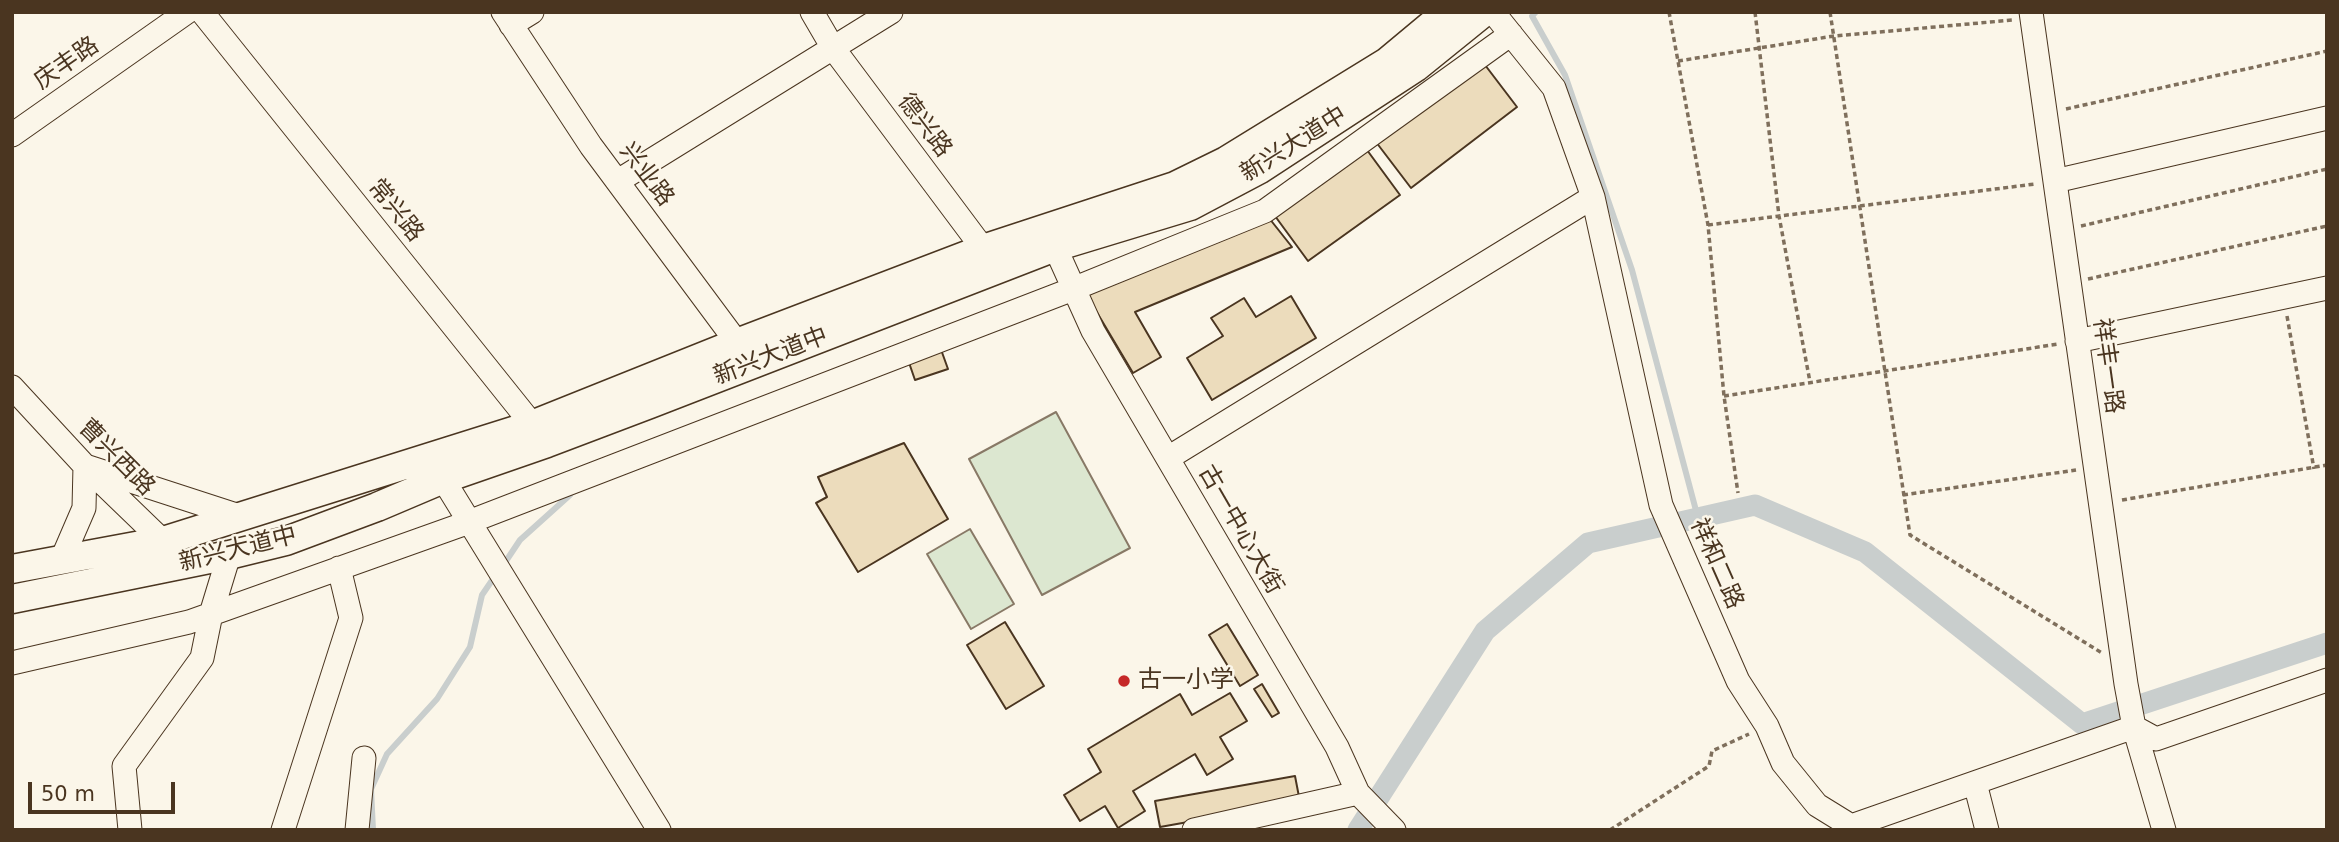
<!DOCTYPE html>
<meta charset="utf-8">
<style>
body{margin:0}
#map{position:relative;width:2339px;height:842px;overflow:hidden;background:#fbf6e9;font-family:"DejaVu Sans",sans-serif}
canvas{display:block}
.frame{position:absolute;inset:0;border:14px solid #4a3520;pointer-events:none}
.scale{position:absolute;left:28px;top:782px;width:147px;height:32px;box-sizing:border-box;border:4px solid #4a3520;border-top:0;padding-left:9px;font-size:21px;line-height:24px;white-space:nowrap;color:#4a3520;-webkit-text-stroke:5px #fbf6e9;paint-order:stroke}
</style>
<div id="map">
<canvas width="2339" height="842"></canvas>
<div class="frame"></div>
<div class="scale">50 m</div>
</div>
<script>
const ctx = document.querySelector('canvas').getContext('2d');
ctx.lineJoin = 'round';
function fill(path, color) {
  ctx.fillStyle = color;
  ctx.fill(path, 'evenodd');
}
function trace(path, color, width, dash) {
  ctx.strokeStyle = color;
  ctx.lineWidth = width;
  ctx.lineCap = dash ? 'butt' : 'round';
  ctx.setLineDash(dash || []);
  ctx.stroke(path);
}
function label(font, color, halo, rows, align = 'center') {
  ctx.font = font + ' "DejaVu Sans","Noto Sans SC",sans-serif';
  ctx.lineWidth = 5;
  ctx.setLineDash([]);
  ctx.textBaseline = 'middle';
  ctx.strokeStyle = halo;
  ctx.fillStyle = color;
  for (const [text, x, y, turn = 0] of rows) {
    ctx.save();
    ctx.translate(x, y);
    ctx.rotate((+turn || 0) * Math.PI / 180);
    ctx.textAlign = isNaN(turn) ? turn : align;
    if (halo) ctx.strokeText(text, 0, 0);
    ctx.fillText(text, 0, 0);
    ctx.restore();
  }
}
const green = new Path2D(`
 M 1056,412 L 1130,548 L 1042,595 L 969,459 Z
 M 970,529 L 1014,604 L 971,629 L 927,554 Z`);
fill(green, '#dce7d0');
trace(green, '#887966', 2);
trace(new Path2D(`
 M 1536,12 L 1532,16 L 1565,75 L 1632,270 L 1698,518
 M 502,567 L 520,540 L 570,495
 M 373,830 L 371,789 L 387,754 L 437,699 L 470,647 L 482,595 L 495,576`), '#c9cecd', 6);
trace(new Path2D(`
 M 1358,830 L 1485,631 L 1588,543 L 1755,505 L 1865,552 L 2082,724 L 2327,643`), '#c9cecd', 21);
const building = new Path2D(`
 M 1482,61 L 1517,107 L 1411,188 L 1376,142 Z
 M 1367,150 L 1400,195 L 1308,261 L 1275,216 Z
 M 1269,218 L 1292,247 L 1135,312 L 1161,357 L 1133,373 L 1083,289 Z
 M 1291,296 L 1316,338 L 1212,400 L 1187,358 L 1223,336 L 1211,318 L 1244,298 L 1256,317 Z
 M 939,344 L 948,369 L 915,380 L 906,354 Z
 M 904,443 L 948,519 L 858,572 L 816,503 L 827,497 L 818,477 Z
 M 1005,622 L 1044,686 L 1006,709 L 967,645 Z
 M 1227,624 L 1258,675 L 1240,686 L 1209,635 Z
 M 1262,684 L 1279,713 L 1272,717 L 1254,689 Z
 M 1230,693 L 1247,721 L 1220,737 L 1233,759 L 1207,775 L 1195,754 L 1133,791 L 1145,811 L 1118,828 L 1105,806 L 1080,821 L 1064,795 L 1101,772 L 1088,749 L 1180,694 L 1192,715 Z
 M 1295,776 L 1300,802 L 1160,827 L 1155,801 Z`);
fill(building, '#ecdcbc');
trace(building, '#4a3520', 2);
const minor = new Path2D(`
 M 202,12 L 543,438
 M 503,12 L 591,146 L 747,356
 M 812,12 L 833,48 L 993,262
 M 1493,12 L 1554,88 L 1593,197 L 1661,505 L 1738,681 L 1767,726 L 1783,763 L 1817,805 L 1851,826 L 2134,727
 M 2031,12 L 2126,684 L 2134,727 L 2164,830
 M 511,25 L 532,12
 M 12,135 L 187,12
 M 618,181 L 891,12
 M 2055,181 L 2327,118
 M 1055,247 L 1093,331 L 1337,747 L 1358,793 L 1394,830
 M 2077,341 L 2327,288
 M 12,387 L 85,466 L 171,549
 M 1168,458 L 1593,197
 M 443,479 L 659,830
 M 62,559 L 84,508 L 85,466 L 242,517
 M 12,663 L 189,622 L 461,525 L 1073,289 L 1265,211 L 1511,34
 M 2134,727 L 2156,739 L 2327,680
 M 1975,783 L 1987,830
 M 130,830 L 124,766 L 202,658 L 211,614 L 229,555
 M 283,830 L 351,618 L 339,568
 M 357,830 L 364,758
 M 1194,830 L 1358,793`);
const major = new Path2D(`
 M 12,569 L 163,541 L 532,425 L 737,343 L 983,249 L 1175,186 L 1226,161 L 1387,62 L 1447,12
 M 12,599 L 229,555 L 286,541 L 377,507 L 443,479 L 547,443 L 650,404 L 1055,247 L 1190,206 L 1260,169 L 1416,67 L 1484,12`);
trace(minor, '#4a3520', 25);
trace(major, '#4a3520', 31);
trace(new Path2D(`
 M 1669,12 L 1708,225 L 1724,396 L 1738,493
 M 1755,12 L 1779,216 L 1810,382
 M 1830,12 L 1910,535 L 2102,653
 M 1678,61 L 1834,36 L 2013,20
 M 2066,109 L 2327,51
 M 1708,225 L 2035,184
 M 2081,226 L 2327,169
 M 2088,279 L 2327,226
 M 2287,316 L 2314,469
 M 1724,396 L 2058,344
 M 1903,495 L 2076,470
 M 2122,500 L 2327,465
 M 1610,830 L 1709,766 L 1712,751 L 1749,734`), '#7f6f5c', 3.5, [5, 3.5]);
trace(minor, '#fbf6e9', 23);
trace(major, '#fbf6e9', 28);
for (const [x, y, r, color] of [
 [1124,681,7,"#c62828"]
]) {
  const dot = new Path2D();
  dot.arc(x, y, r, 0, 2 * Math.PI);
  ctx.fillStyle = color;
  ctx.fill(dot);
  trace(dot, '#fbf6e9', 2.5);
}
label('24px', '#4a3520', '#fbf6e9', [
 ["庆丰路",67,64,-35],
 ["德兴路",924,126,53],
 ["新兴大道中",1294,145,-32],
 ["兴业路",646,175,53],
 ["常兴路",395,211,51],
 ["新兴大道中",771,357,-21],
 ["祥丰一路",2107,366,82],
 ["曹兴西路",116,458,45],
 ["古一中心大街",1240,530,60],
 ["新兴大道中",238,550,-14],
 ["祥和二路",1716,564,66]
]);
label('24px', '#4a3520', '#fbf6e9', [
 ["古一小学",1138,681]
], 'left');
</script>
